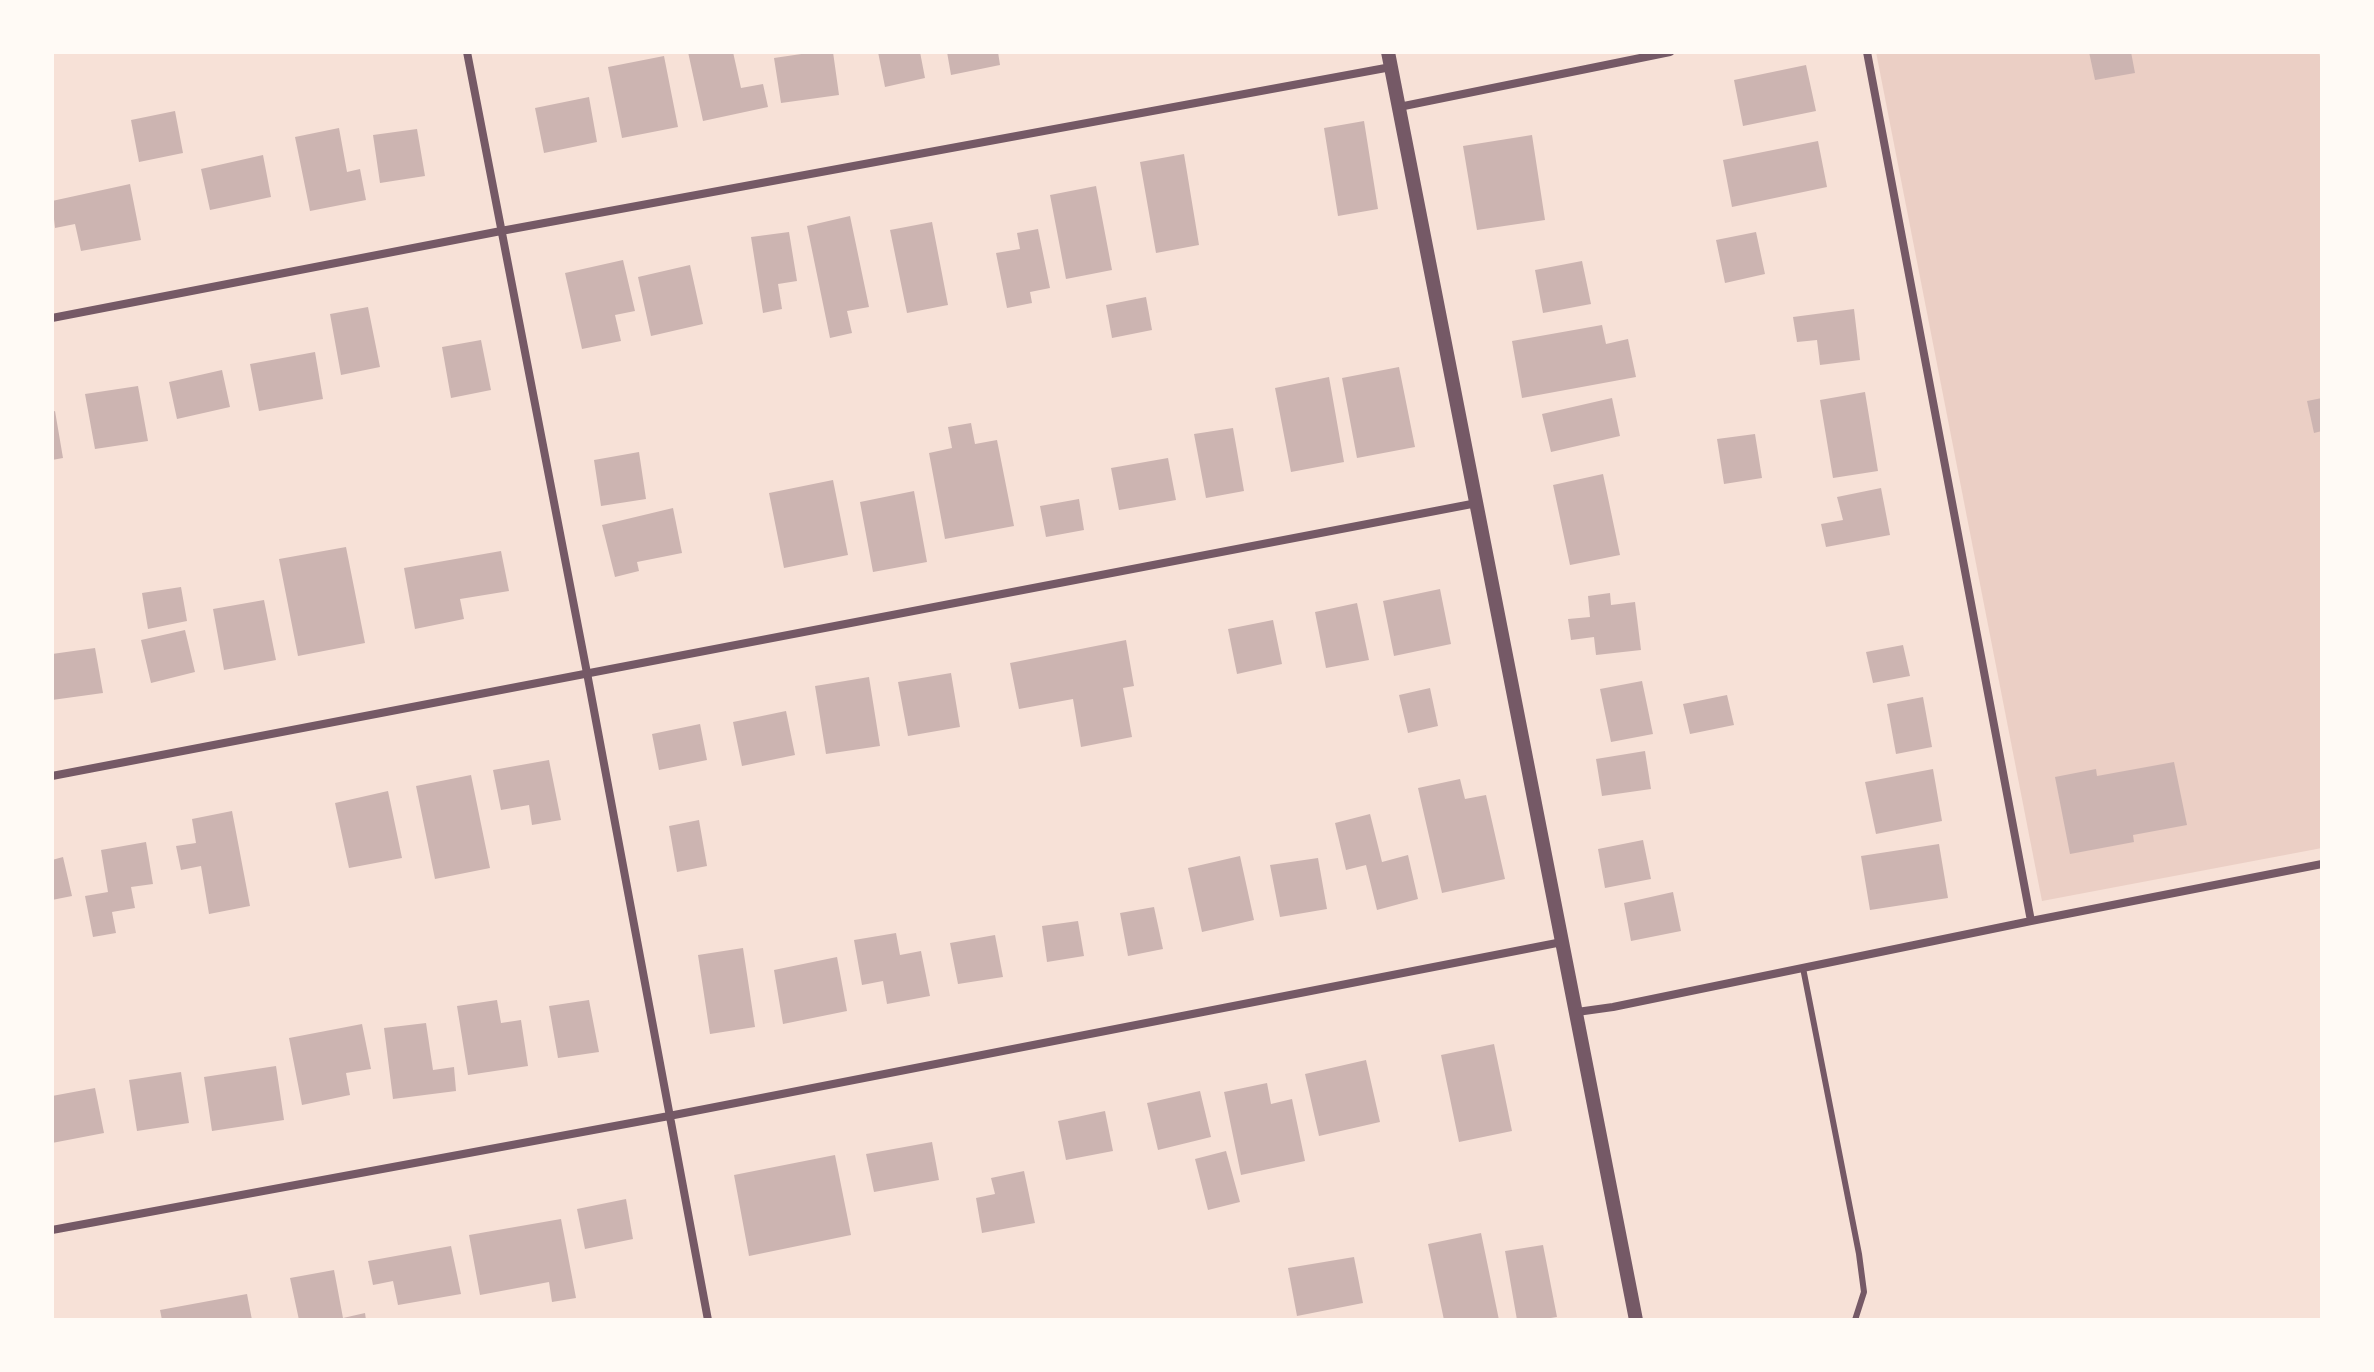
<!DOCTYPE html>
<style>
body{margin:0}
#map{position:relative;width:2374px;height:1372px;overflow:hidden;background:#f7e1d7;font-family:Quicksand,sans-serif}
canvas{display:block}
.frame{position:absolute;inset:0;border:54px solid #fffaf5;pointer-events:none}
</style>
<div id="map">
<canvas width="2374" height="1372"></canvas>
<div class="frame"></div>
</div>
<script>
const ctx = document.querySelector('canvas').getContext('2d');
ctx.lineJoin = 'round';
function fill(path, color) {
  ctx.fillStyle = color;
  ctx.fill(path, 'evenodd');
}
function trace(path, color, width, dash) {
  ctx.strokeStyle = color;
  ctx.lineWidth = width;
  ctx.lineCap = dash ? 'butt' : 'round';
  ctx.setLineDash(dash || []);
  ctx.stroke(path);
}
fill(new Path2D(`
 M 1876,52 L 2319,52 L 2322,66 L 2322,848 L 2042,901 Z`), '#ebcfc5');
fill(new Path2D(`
 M 688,52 L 733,52 L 741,88 L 763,84 L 768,107 L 703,121 Z
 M 815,52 L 833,52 L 839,95 L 781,103 L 774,58 Z
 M 878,52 L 920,52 L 925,78 L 885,87 Z
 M 947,52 L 998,52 L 1000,65 L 951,75 Z
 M 2089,52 L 2131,52 L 2135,73 L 2095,80 Z
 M 664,56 L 678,127 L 622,138 L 608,67 Z
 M 1806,65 L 1816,111 L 1743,126 L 1734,80 Z
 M 589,97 L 597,142 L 544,153 L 535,108 Z
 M 175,111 L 183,153 L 139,162 L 131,120 Z
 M 1364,121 L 1378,209 L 1338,216 L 1324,128 Z
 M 339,128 L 347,172 L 360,169 L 366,200 L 310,211 L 295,137 Z
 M 417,129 L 425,176 L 380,183 L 373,135 Z
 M 1532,135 L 1545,220 L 1477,230 L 1463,146 Z
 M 1818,141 L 1827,187 L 1732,207 L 1723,160 Z
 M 1184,154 L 1199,245 L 1156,253 L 1140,162 Z
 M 263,155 L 271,197 L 210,210 L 201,169 Z
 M 130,184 L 141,240 L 81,251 L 75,224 L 55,228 L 52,201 Z
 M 1096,186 L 1112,270 L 1066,279 L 1050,195 Z
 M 850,216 L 869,307 L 847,311 L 852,333 L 830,338 L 807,226 Z
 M 932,222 L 948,305 L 907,313 L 890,230 Z
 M 1038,229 L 1050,288 L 1030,292 L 1032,303 L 1007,308 L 996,253 L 1020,249 L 1017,233 Z
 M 789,232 L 797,281 L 778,284 L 782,309 L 763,313 L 751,237 Z
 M 1756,232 L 1765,274 L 1725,283 L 1716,240 Z
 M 623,260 L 635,311 L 615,315 L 621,341 L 582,349 L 565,273 Z
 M 1582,261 L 1591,304 L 1543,313 L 1535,270 Z
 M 690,265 L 703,324 L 651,336 L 638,277 Z
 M 1146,297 L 1152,330 L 1112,338 L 1106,305 Z
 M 368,307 L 380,367 L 341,375 L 330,314 Z
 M 1854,309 L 1860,360 L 1820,365 L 1817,340 L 1797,342 L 1793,317 Z
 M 1602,325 L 1606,344 L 1628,339 L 1636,377 L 1522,398 L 1512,341 Z
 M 481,340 L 491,390 L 451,398 L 442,347 Z
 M 315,352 L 323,399 L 259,411 L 250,364 Z
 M 1399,367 L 1415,447 L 1357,458 L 1342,378 Z
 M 222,370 L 230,407 L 177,419 L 169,382 Z
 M 1329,377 L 1344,462 L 1291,472 L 1275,388 Z
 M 138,386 L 148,441 L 95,449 L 85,394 Z
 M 1865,392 L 1878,471 L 1833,478 L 1820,400 Z
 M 1612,398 L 1620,436 L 1551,452 L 1542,414 Z
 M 2322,398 L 2322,431 L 2314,433 L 2307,401 Z
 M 55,411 L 63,458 L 52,460 L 52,412 Z
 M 971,423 L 975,444 L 997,440 L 1014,526 L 945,539 L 929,453 L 952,448 L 948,427 Z
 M 1233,428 L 1244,491 L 1206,498 L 1194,434 Z
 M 1755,434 L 1762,478 L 1724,484 L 1717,439 Z
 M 639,452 L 646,499 L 601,506 L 594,460 Z
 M 1168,458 L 1176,500 L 1119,510 L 1111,468 Z
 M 1603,474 L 1620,555 L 1570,565 L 1553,485 Z
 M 833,480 L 848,555 L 784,568 L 769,493 Z
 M 1881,488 L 1890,535 L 1826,547 L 1821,524 L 1843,520 L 1837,497 Z
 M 914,491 L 927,562 L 873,572 L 860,502 Z
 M 1079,499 L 1084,530 L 1046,537 L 1040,506 Z
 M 673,508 L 682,553 L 637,562 L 639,571 L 615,577 L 602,525 Z
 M 346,547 L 365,643 L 298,656 L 279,559 Z
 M 501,551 L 509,591 L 460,599 L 464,619 L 415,629 L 404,568 Z
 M 181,587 L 187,621 L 148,629 L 142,593 Z
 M 1440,589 L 1451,644 L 1394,656 L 1383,601 Z
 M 1610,593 L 1611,605 L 1635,602 L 1641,650 L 1596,655 L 1594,637 L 1571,640 L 1568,619 L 1590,617 L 1588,596 Z
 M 264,600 L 276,660 L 224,670 L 213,609 Z
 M 1357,603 L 1369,660 L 1326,668 L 1315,612 Z
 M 1273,620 L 1282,664 L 1237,674 L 1228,629 Z
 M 185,630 L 195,672 L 151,683 L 141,640 Z
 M 1126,640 L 1134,686 L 1123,688 L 1132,737 L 1081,747 L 1073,699 L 1019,709 L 1010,663 Z
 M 1903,645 L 1910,676 L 1873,683 L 1866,652 Z
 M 95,648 L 103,693 L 52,700 L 52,654 Z
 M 951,673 L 960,727 L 908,736 L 898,682 Z
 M 869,677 L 880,746 L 826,754 L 815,686 Z
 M 1642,681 L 1653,734 L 1611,742 L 1600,689 Z
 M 1430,688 L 1438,726 L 1408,733 L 1399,695 Z
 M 1727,695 L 1734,725 L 1690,734 L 1683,704 Z
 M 1923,697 L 1932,747 L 1896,754 L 1887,704 Z
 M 786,711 L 795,755 L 742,766 L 733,722 Z
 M 700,724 L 707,760 L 659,770 L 652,734 Z
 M 1645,751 L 1651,789 L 1602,796 L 1596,759 Z
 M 549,760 L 561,820 L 532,825 L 529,805 L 501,810 L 493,770 Z
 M 2174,762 L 2187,825 L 2133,835 L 2134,842 L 2070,854 L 2055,777 L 2096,769 L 2097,776 Z
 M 1933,769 L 1942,821 L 1876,834 L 1865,782 Z
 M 471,775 L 490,868 L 435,879 L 416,786 Z
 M 1460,779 L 1465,799 L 1486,795 L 1505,879 L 1442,893 L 1418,788 Z
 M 388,791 L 402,858 L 349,868 L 335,803 Z
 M 232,811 L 250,906 L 209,914 L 201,866 L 181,870 L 176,846 L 196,843 L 192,819 Z
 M 1370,814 L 1382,862 L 1408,855 L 1418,899 L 1377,910 L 1366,865 L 1346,870 L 1335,823 Z
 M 699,820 L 707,866 L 677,872 L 669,826 Z
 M 1643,840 L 1651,879 L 1605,888 L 1598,849 Z
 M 146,842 L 153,884 L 131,887 L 135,908 L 112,912 L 116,933 L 93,937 L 85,896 L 108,892 L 101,850 Z
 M 1939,844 L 1948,898 L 1870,910 L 1861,856 Z
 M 1240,856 L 1254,920 L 1202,932 L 1188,868 Z
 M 63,857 L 72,896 L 52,900 L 52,860 Z
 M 1318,858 L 1327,909 L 1280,917 L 1270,865 Z
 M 1673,892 L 1681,931 L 1631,941 L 1624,903 Z
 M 1154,907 L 1163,949 L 1128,956 L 1120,913 Z
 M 1078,921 L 1084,956 L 1047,962 L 1042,926 Z
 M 896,933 L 900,955 L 921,951 L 930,996 L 887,1004 L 883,981 L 862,985 L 854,940 Z
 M 995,935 L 1003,977 L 958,984 L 950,943 Z
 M 743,948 L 755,1027 L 710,1034 L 698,955 Z
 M 837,957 L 847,1011 L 783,1024 L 774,970 Z
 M 497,1000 L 501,1023 L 521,1020 L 528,1066 L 468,1075 L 457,1006 Z
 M 589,1000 L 599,1052 L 558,1058 L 549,1006 Z
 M 426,1023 L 433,1070 L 454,1067 L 456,1091 L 393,1099 L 384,1028 Z
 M 362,1024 L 371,1069 L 346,1073 L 350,1095 L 302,1105 L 289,1038 Z
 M 1494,1044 L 1512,1131 L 1459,1142 L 1441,1055 Z
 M 1366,1060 L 1380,1122 L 1319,1136 L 1305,1074 Z
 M 276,1066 L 284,1120 L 212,1131 L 204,1077 Z
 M 181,1072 L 189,1123 L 137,1131 L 129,1080 Z
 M 1267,1083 L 1271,1104 L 1292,1099 L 1305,1161 L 1241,1175 L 1224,1092 Z
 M 95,1088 L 104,1133 L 52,1143 L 52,1096 Z
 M 1200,1091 L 1211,1137 L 1158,1150 L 1147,1103 Z
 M 1105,1111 L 1113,1151 L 1066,1160 L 1058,1121 Z
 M 932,1142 L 939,1180 L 874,1192 L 866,1154 Z
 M 1226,1151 L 1240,1202 L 1208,1210 L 1195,1159 Z
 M 835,1155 L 851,1235 L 749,1256 L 734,1175 Z
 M 1024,1171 L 1035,1223 L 982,1233 L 976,1198 L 995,1194 L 991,1178 Z
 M 626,1199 L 633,1239 L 585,1249 L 577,1209 Z
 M 561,1219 L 576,1298 L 552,1302 L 549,1282 L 480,1295 L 469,1235 Z
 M 1481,1233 L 1499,1320 L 1444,1320 L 1428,1244 Z
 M 1543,1245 L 1557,1317 L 1538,1320 L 1517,1320 L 1505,1251 Z
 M 451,1246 L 461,1294 L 398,1305 L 393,1281 L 373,1285 L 368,1261 Z
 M 1354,1257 L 1363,1303 L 1297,1316 L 1288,1268 Z
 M 334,1270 L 343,1318 L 365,1313 L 366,1320 L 299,1320 L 290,1278 Z
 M 247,1294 L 252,1320 L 162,1320 L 160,1310 Z`), '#ccb4b1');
trace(new Path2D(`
 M 1803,968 L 1859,1254 L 1864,1292 L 1855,1320`), '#755966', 6);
trace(new Path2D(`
 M 467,52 L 587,673 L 708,1320
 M 1867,52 L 2031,921
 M 1399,107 L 1670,52
 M 52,318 L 501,231 L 1391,67
 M 52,776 L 1477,503
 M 1577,1012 L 1613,1007 L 2031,921 L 2322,864
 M 52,1230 L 669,1116 L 1562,942`), '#755966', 8);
trace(new Path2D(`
 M 1388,52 L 1636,1320`), '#755966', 14);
</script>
